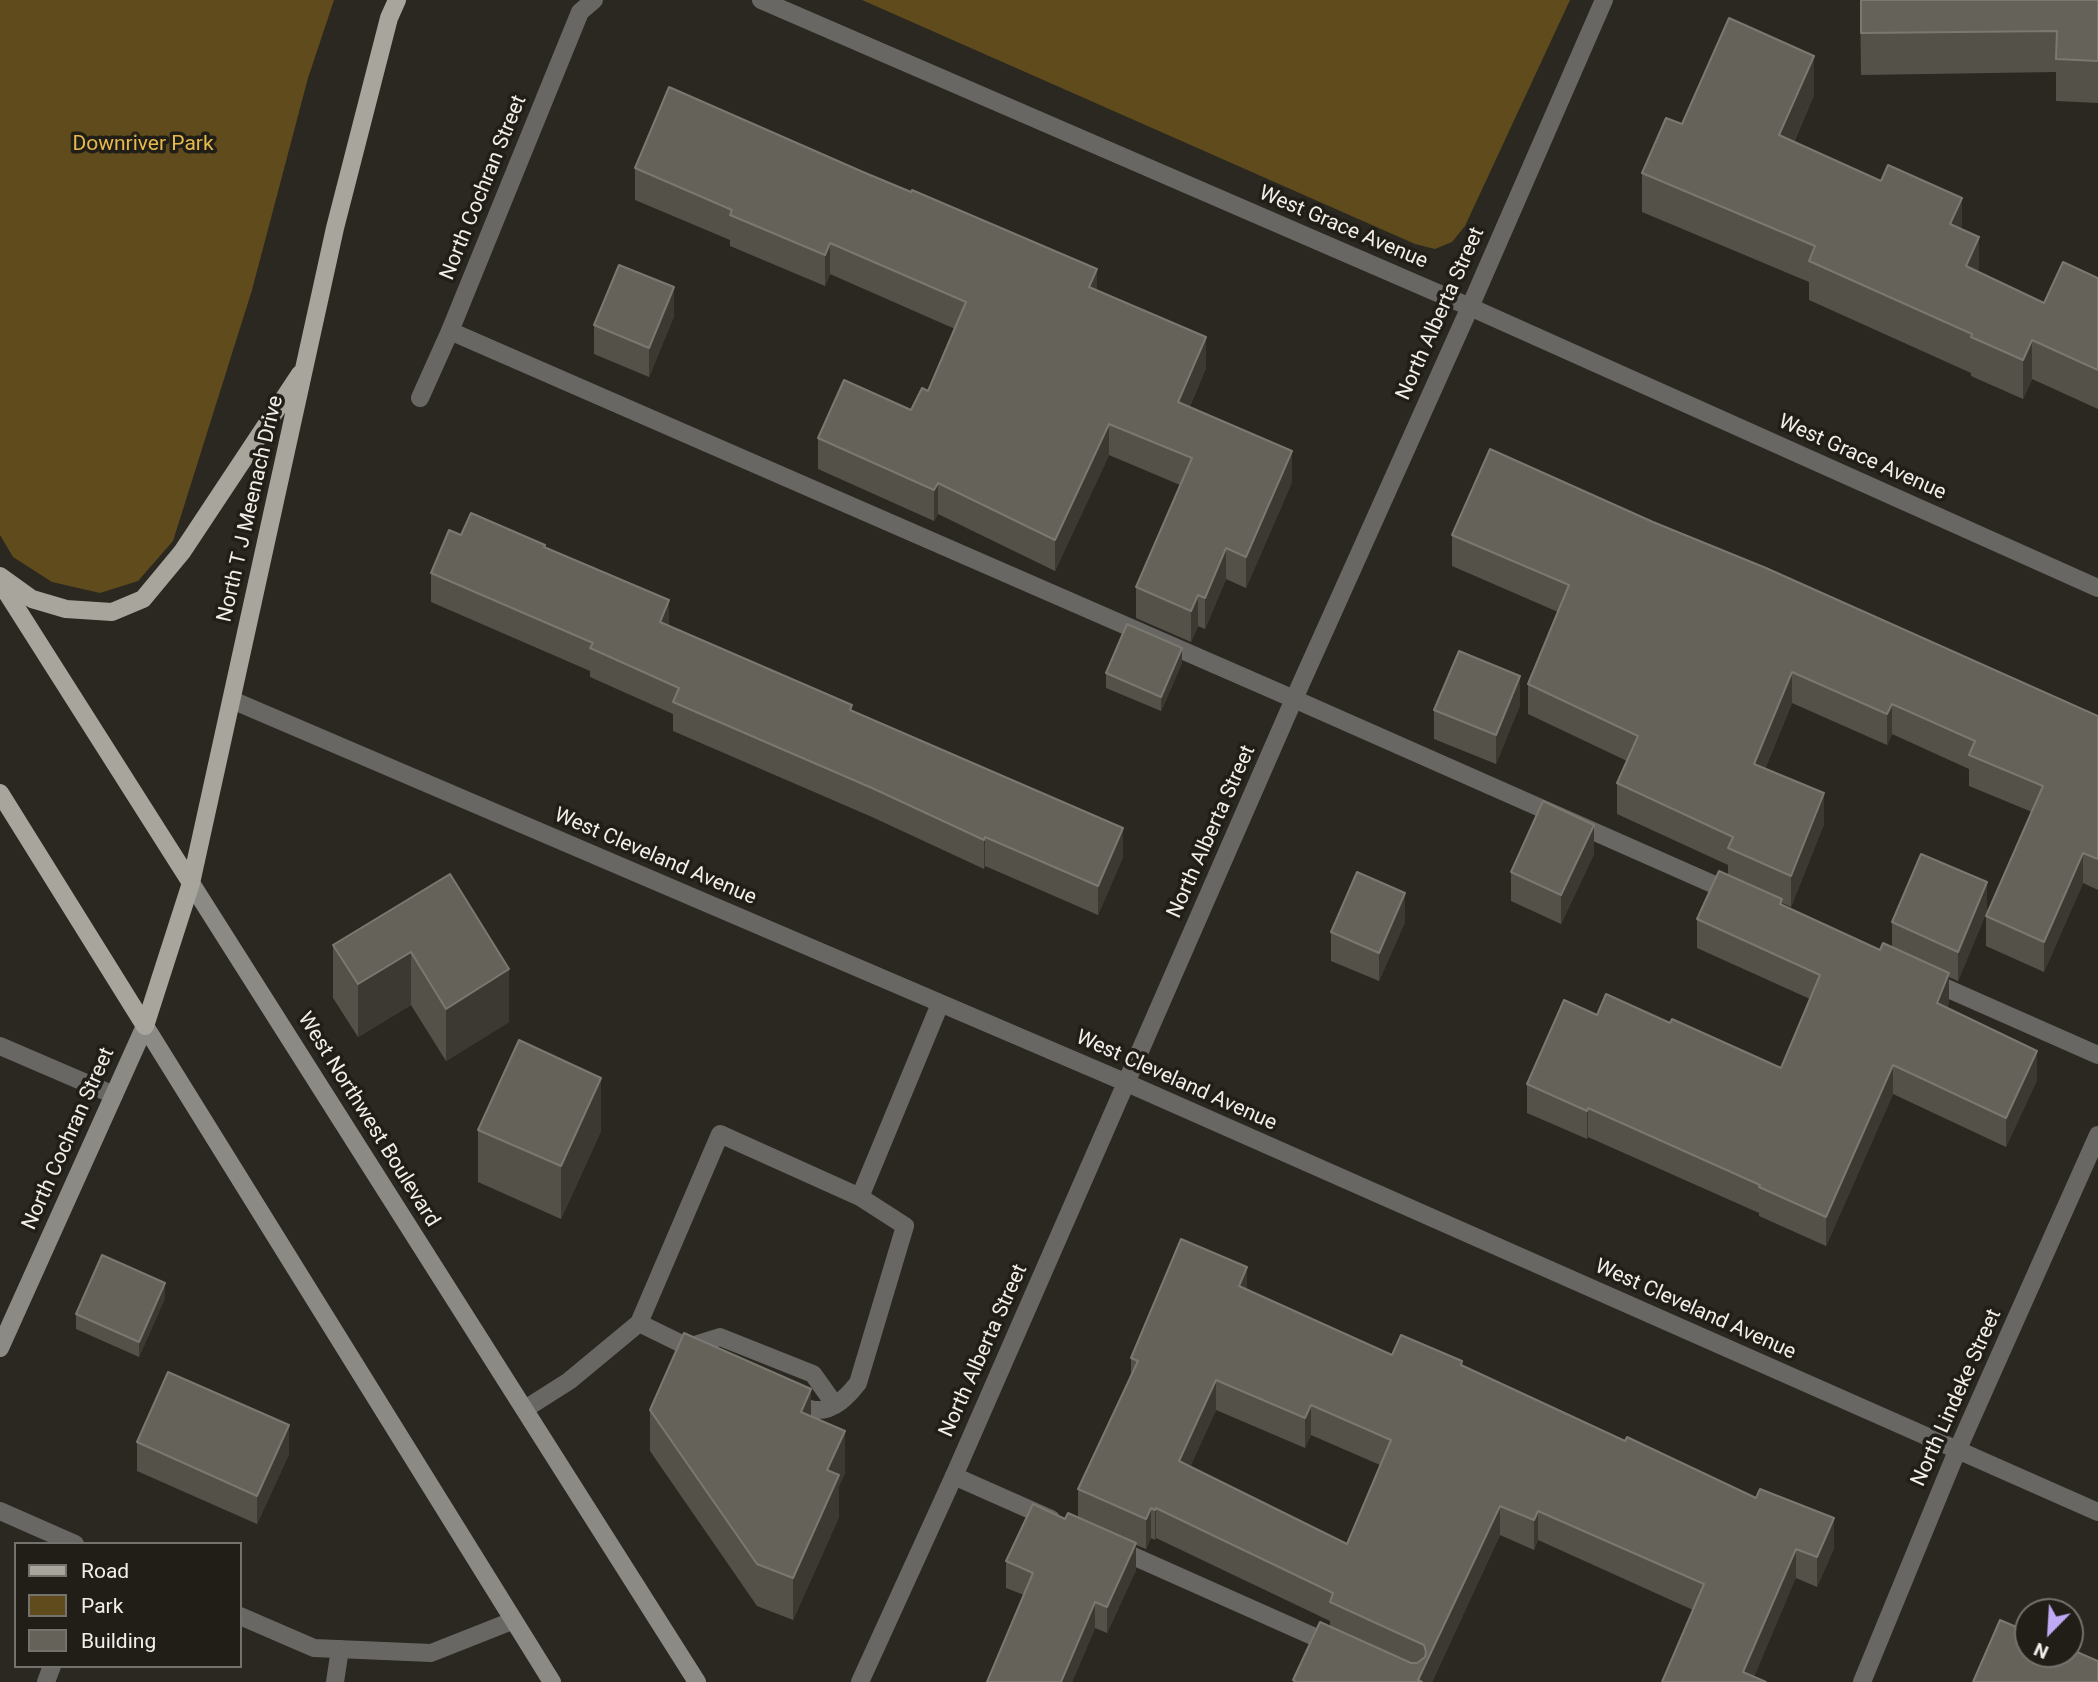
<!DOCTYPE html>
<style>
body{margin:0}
#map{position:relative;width:2098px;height:1682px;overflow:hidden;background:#2b2821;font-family:Roboto,sans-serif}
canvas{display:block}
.legend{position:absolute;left:14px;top:1542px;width:228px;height:126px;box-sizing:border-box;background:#211e18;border:2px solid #74726c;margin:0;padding:9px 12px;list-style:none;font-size:21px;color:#f1efea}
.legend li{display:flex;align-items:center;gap:14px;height:35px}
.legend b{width:35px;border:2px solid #74726c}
.north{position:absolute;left:2014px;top:1598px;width:70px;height:70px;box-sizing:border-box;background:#211e18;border:2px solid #74726c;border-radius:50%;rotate:204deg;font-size:19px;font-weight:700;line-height:28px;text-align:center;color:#f1efea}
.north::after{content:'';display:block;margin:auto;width:24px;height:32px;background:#bea9f5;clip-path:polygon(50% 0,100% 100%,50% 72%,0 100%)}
</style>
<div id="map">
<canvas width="2098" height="1682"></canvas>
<ul class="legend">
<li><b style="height:9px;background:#a8a59d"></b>Road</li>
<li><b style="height:19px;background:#5f4b1b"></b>Park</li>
<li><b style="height:19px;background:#65625a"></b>Building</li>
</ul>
<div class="north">N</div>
</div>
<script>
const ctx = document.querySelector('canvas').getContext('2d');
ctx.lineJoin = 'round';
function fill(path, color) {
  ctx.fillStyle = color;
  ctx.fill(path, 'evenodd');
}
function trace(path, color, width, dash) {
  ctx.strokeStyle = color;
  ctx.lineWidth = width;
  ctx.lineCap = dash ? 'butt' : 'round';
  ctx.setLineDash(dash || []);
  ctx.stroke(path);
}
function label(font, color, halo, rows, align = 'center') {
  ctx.font = font + ' Roboto,sans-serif';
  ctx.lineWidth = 7;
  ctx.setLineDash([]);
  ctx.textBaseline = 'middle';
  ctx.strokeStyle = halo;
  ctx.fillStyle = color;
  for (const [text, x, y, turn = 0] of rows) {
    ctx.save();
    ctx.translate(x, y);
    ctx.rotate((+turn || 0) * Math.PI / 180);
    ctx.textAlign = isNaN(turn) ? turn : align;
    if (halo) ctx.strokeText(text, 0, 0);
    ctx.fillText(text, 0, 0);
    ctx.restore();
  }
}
fill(new Path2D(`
 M 0,0 L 334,0 L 308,78 L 252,290 L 173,541 L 138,581 L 100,593 L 52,582 L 13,557 L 0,535 Z
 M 862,0 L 1570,0 L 1465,226 L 1452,242 L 1435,249 L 1415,244 Z`), '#5f4b1b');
trace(new Path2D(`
 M 450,331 L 1294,699 L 1733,893
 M 1928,980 L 2098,1055
 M 0,1046 L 114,1095
 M 639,1323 L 688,1347 L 692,1355
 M 688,1347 L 720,1337 L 813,1374 L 835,1405
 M 790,1400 C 797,1403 808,1410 816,1410 C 834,1411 848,1396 858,1383 L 905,1226 L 860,1197
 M 525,1409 L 569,1381 L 639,1323 L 720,1134 L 860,1197 L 940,1004
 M 954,1476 L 1051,1519
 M 1115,1548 L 1335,1646
 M 46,1682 L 52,1666
 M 335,1682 L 340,1649`), '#686763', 18);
trace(new Path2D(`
 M 761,0 L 1470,307 L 2098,588
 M 420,398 L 450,331 L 580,12 L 594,0
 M 232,700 L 1127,1083 L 2098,1512
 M 0,1511 L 75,1544
 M 240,1616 L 314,1648 L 431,1653 L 512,1621
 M 860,1682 L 954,1476 L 1294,699 L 1470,307 L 1604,0
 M 1862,1682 L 1957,1451 L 2098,1135`), '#686763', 18);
trace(new Path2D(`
 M 191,883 L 697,1682
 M 145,1026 L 552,1682
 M 0,1348 L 145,1026`), '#8c8a84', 18);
trace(new Path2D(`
 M 0,576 L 32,599 L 66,609 L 112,612 L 143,599 L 182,552 L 300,374
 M 0,582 L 191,883
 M 0,793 L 145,1026
 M 145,1026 L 191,883 L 335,228 L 389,18 L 397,0`), '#a8a59d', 18);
fill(new Path2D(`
 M 1860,0 L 2098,0 L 2098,103 L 2056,101 L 2056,72 L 1861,75 Z
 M 1814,95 L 1794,142 L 1962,229 L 1979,272 L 2044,303 L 2098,278 L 2098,409 L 2032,379 L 2023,399 L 1971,376 L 1971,373 L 1809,300 L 1809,282 L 1642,212 L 1642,173 L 1682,124 Z
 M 635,168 L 1097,290 L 1206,368 L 1190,406 L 1292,482 L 1246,588 L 1226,579 L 1205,629 L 1198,626 L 1191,642 L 1136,618 L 1136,587 L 1180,485 L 1109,455 L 1055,571 L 938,514 L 934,521 L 818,469 L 818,438 L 911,410 L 928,391 L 955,329 L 830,274 L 825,286 L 730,246 L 730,240 L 635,200 Z
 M 674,316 L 649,377 L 594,354 L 594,325 Z
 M 1653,522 L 2098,716 L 2098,890 L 2083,883 L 2044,972 L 1986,946 L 1986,916 L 2032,812 L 1969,786 L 1969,769 L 1892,734 L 1887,745 L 1792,703 L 1765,769 L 1824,824 L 1791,907 L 1782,903 L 1782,905 L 1880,950 L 1892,947 L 1892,922 L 1987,911 L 1958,981 L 1949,977 L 1949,1002 L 1947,1008 L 2037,1080 L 2006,1147 L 1893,1094 L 1826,1246 L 1759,1216 L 1759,1213 L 1588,1137 L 1587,1139 L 1527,1113 L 1527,1084 L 1597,1015 L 1670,1023 L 1781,1068 L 1810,999 L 1697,948 L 1697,919 L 1728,875 L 1728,865 L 1617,814 L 1617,783 L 1627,761 L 1528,714 L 1528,684 L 1558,612 L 1452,566 L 1452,535 Z
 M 461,535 L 545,548 L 669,626 L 852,711 L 1123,857 L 1098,915 L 985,866 L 984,869 L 872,817 L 673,731 L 673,714 L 590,677 L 590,671 L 431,602 L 431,573 Z
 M 1182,663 L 1161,711 L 1106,688 L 1106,673 Z
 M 1520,705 L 1496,764 L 1434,739 L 1434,710 Z
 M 1594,854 L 1561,924 L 1511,901 L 1511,872 Z
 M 450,874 L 509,1022 L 446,1061 L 411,1005 L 358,1037 L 333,998 L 333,945 Z
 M 1405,922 L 1379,981 L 1331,961 L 1331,932 Z
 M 478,1130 L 601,1131 L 561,1219 L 478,1182 Z
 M 1247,1290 L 1392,1355 L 1462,1365 L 1834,1548 L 1817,1587 L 1796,1578 L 1662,1682 L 1693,1610 L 1538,1540 L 1534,1550 L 1500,1535 L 1432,1682 L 1293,1682 L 1293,1680 L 1330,1626 L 1330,1621 L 1156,1538 L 1155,1540 L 1151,1538 L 1146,1549 L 1136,1545 L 1136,1570 L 1107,1633 L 1095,1628 L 1072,1682 L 987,1682 L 1024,1595 L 1006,1588 L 1006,1561 L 1065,1519 L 1078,1517 L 1078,1489 L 1131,1376 L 1131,1358 ZM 1216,1410 L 1305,1448 L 1311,1435 L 1380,1465 L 1347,1544 L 1190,1467 Z
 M 165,1298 L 139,1357 L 76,1329 L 76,1314 Z
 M 650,1410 L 811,1416 L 845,1473 L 839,1486 L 839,1517 L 793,1620 L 757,1606 L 650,1451 Z
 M 137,1442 L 289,1454 L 257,1524 L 137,1471 Z`), '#545149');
fill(new Path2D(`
 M 1814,56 L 1814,95 L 1779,175 L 1779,135 Z
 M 1962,198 L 1962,237 L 1950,224 Z
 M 1979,237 L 1979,276 L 1966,266 Z
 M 830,243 L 830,274 L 825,286 L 825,255 Z
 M 1097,269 L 1097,300 L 1089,287 Z
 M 674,287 L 674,316 L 649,377 L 649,348 Z
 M 1206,337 L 1206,368 L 1178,433 L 1178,402 Z
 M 2032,340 L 2032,379 L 2023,399 L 2023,360 Z
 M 1109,424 L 1109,455 L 1055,571 L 1055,540 Z
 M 1292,451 L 1292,482 L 1246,588 L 1246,557 Z
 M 938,483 L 938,514 L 934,521 L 934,490 Z
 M 1226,548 L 1226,579 L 1205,629 L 1205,598 Z
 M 1198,595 L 1198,626 L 1191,642 L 1191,611 Z
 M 669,600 L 669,629 L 660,622 Z
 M 1182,648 L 1182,663 L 1161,711 L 1161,697 Z
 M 1792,672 L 1792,703 L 1754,795 L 1754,764 Z
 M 1520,676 L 1520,705 L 1496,764 L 1496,735 Z
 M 1892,704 L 1892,734 L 1887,745 L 1887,714 Z
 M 1824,793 L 1824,824 L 1791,907 L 1791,876 Z
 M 1594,825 L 1594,854 L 1561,924 L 1561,895 Z
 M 1123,828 L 1123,857 L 1098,915 L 1098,886 Z
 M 985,837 L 985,866 L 984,869 L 984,840 Z
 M 2083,853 L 2083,883 L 2044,972 L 2044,942 Z
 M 1987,882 L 1987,911 L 1958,981 L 1958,952 Z
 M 1405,893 L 1405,922 L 1379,981 L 1379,953 Z
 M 411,952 L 411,1005 L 358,1037 L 358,984 Z
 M 509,969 L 509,1022 L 446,1061 L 446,1009 Z
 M 1949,973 L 1949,1002 L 1937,1032 L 1937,1003 Z
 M 2037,1051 L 2037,1080 L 2006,1147 L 2006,1118 Z
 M 1893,1065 L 1893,1094 L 1826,1246 L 1826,1217 Z
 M 601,1078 L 601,1131 L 561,1219 L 561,1166 Z
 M 1588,1108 L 1588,1137 L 1587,1139 L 1587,1111 Z
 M 1247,1267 L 1247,1297 L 1239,1286 Z
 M 165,1283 L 165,1298 L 139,1357 L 139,1342 Z
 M 1216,1380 L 1216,1410 L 1179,1491 L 1179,1461 Z
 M 811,1389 L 811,1431 L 801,1412 Z
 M 1311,1405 L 1311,1435 L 1305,1448 L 1305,1418 Z
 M 289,1425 L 289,1454 L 257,1524 L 257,1496 Z
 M 845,1431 L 845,1473 L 839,1486 L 839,1517 L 793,1620 L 793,1578 L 827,1470 Z
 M 1500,1506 L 1500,1535 L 1432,1682 L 1418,1682 Z
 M 1151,1508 L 1151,1538 L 1146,1549 L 1146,1519 Z
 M 1156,1508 L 1156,1538 L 1155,1540 L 1155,1510 Z
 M 1538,1511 L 1538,1540 L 1534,1550 L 1534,1520 Z
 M 1834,1518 L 1834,1548 L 1817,1587 L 1817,1557 Z
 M 1136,1543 L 1136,1570 L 1107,1633 L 1107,1607 Z
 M 1796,1549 L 1796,1578 L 1752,1682 L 1743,1672 Z
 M 1095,1602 L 1095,1628 L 1072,1682 L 1061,1682 Z`), '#3c3932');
const building = new Path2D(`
 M 1861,0 L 2098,0 L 2098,61 L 2056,59 L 2057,31 L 1861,33 Z
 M 1729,18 L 1814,56 L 1779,135 L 1881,181 L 1888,165 L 1962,198 L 1950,224 L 1979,237 L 1966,266 L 2044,303 L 2063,262 L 2098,278 L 2098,370 L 2032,340 L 2023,360 L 1971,337 L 1972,334 L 1809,261 L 1815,246 L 1642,173 L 1666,118 L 1682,124 Z
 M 669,87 L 863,172 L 911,192 L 912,190 L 1097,269 L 1089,287 L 1206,337 L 1178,402 L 1292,451 L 1246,557 L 1226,548 L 1205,598 L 1198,595 L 1191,611 L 1136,587 L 1192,458 L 1109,424 L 1055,540 L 938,483 L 934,490 L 818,438 L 844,380 L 911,410 L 922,388 L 928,391 L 966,302 L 830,243 L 825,255 L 730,215 L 732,210 L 635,168 Z
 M 619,265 L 674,287 L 649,348 L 594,325 Z
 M 1490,449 L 1653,522 L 1766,568 L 2098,716 L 2098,859 L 2083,853 L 2044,942 L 1986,916 L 2043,786 L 1969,755 L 1975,741 L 1892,704 L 1887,714 L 1792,672 L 1754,764 L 1824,793 L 1791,876 L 1728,848 L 1733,837 L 1617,783 L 1638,736 L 1528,684 L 1569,585 L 1452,535 Z
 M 471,513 L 545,545 L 544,547 L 669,600 L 660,622 L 852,705 L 850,710 L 1123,828 L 1098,886 L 985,837 L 984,840 L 872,788 L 673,702 L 679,688 L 590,648 L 593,643 L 431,573 L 449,530 L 461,535 Z
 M 1127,624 L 1182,648 L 1161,697 L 1106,673 Z
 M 1459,651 L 1520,676 L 1496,735 L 1434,710 Z
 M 1543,801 L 1594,825 L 1561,895 L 1511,872 Z
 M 1921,854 L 1987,882 L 1958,952 L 1892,922 Z
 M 1719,871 L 1782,899 L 1780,904 L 1880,950 L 1883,943 L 1949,973 L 1937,1003 L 2037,1051 L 2006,1118 L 1893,1065 L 1826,1217 L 1759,1187 L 1760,1185 L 1588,1108 L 1587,1111 L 1527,1084 L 1564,1000 L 1597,1015 L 1606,994 L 1670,1023 L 1672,1019 L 1781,1068 L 1820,975 L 1697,919 Z
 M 1357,872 L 1405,893 L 1379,953 L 1331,932 Z
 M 450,874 L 509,969 L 446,1009 L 411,952 L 358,984 L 333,945 Z
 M 519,1040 L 601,1078 L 561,1166 L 478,1130 Z
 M 1181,1239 L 1247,1267 L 1239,1286 L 1392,1355 L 1401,1335 L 1462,1361 L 1461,1365 L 1625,1441 L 1627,1437 L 1756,1498 L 1760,1489 L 1834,1518 L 1817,1557 L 1796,1549 L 1743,1672 L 1766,1682 L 1662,1682 L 1704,1584 L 1538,1511 L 1534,1520 L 1500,1506 L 1418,1680 L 1422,1682 L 1297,1682 L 1293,1680 L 1320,1622 L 1411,1663 L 1417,1663 L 1425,1657 L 1426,1652 L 1424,1645 L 1330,1602 L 1333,1593 L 1156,1508 L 1155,1510 L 1151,1508 L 1146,1519 L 1078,1489 L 1138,1361 L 1131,1358 ZM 1216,1380 L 1305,1418 L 1311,1405 L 1391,1440 L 1347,1544 L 1179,1461 Z
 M 102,1255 L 165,1283 L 139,1342 L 76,1314 Z
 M 684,1333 L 811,1389 L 801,1412 L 845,1431 L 827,1470 L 839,1475 L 793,1578 L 757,1564 L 650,1410 Z
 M 168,1372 L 289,1425 L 257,1496 L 137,1442 Z
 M 1033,1504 L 1065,1519 L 1068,1513 L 1136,1543 L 1107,1607 L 1095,1602 L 1061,1682 L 987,1682 L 1033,1573 L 1006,1561 Z
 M 2000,1620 L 2028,1632 L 2028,1654 L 2070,1654 L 2070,1649 L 2098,1661 L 2098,1682 L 1973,1682 Z`);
fill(building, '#65625a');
trace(building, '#7b7871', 2);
label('21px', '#e5b94c', '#211e18', [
 ["Downriver Park",143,145]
]);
label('21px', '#f1efea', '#211e18', [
 ["North Cochran Street",484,188,-68],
 ["West Grace Avenue",1343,228,23],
 ["North Alberta Street",1441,314,-66],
 ["West Grace Avenue",1862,458,24],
 ["North T J Meenach Drive",251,509,-77],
 ["North Alberta Street",1212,832,-66],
 ["West Cleveland Avenue",655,857,23],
 ["West Cleveland Avenue",1176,1081,24],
 ["West Northwest Boulevard",368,1120,58],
 ["North Cochran Street",69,1139,-66],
 ["West Cleveland Avenue",1695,1310,24],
 ["North Alberta Street",984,1351,-66],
 ["North Lindeke Street",1957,1398,-66]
]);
</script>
